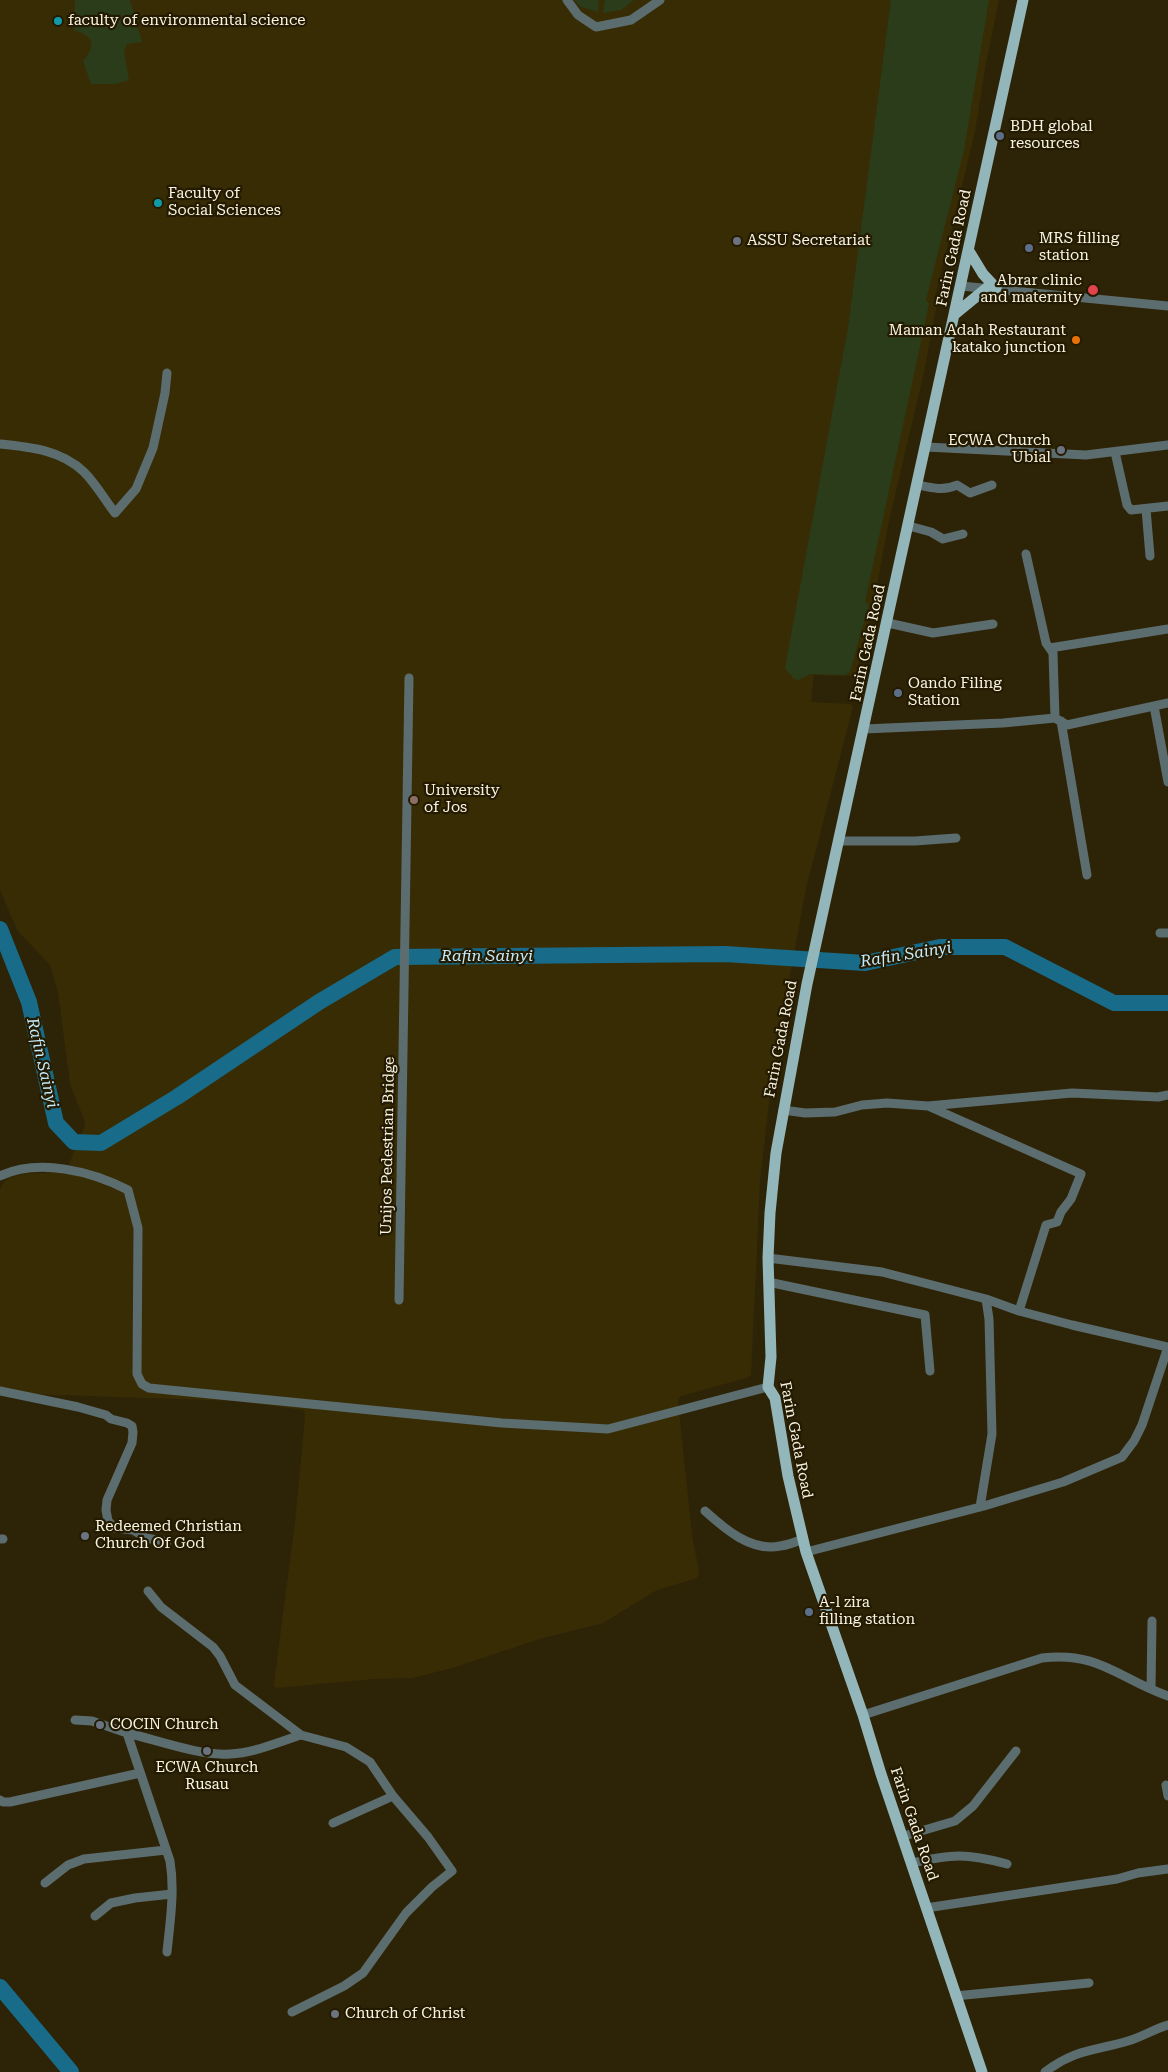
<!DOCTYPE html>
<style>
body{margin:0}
canvas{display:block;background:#2d2306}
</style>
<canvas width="1168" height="2072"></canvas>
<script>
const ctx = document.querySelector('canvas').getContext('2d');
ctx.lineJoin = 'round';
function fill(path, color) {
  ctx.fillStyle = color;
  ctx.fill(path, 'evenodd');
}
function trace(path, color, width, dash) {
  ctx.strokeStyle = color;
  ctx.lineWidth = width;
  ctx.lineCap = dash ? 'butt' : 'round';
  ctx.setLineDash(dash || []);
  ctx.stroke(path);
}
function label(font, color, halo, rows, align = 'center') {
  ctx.font = font + ' "Roboto Serif",serif';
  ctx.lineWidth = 4.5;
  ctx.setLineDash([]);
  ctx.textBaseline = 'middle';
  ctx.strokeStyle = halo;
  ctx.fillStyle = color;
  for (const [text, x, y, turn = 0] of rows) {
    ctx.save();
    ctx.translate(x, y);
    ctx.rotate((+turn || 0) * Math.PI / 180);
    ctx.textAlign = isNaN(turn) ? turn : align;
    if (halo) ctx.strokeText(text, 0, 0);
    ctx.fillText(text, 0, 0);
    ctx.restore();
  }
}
fill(new Path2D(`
 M 0,0 L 999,0 L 986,63 L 975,132 L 934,300 L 937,303 L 924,372 L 888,525 L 874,602 L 857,671 L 852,676 L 814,675 L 811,702 L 851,704 L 853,707 L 806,888 L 790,976 L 769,1103 L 760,1181 L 751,1375 L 746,1378 L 681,1396 L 678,1400 L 692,1535 L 699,1571 L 697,1578 L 657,1590 L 603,1623 L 543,1638 L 452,1668 L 412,1678 L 373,1679 L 277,1688 L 274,1686 L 274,1683 L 295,1522 L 305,1418 L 304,1410 L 236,1401 L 29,1394 L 0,1389 L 0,1189 L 4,1182 L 11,1177 L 22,1174 L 57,1172 L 69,1164 L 84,1128 L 85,1122 L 70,1084 L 58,992 L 50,965 L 17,930 L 0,890 Z`), '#382c05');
fill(new Path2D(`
 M 75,0 L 130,0 L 142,42 L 127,44 L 124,52 L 129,80 L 116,84 L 91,84 L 83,61 C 97,45 94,36 74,30 Z
 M 574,0 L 599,0 L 598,12 L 581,7 Z
 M 605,0 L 634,0 L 621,10 L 603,13 Z
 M 891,0 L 989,0 L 964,150 L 926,300 L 929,304 L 865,602 L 869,604 L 850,672 L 845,675 L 810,674 L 798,680 L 793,678 L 785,668 L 848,328 Z`), '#2b3c1a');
trace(new Path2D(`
 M 0,929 L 29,1002 L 56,1123 L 74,1142 L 101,1143 L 177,1097 L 319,1002 L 395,957 L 725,954 L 865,963 L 940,947 L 1005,947 L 1114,1003 L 1168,1003
 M 0,1987 L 71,2072`), '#186c89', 16);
trace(new Path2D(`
 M 567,0 L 578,15 L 596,27 L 631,20 L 660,0
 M 961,286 L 1168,306
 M 0,444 C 30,447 61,450 84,472 C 96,484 105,500 115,513 L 136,489 L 153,448 L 165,393 L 167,373
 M 926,447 L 1086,455 L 1168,445
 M 1115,452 L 1127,505 L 1131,510 L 1168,506
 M 918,485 C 932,488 944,491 957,485 L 970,493 L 992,485
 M 1146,509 L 1150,556
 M 909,526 L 931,532 L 943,539 L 963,534
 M 1026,554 L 1046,643 L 1053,653 L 1055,718
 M 888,623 L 933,633 L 993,624
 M 1050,648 L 1168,629
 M 1154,706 L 1168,782
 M 1061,721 L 1087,875
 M 864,729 L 1003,723 L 1055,718 L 1067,725 L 1168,703
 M 839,841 L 915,841 L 956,838
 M 1160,933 L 1168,933
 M 928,1106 L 1081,1174 L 1071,1199 L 1061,1212 L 1057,1222 L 1046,1225 L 1019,1311
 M 783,1110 L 805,1113 L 835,1112 L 862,1105 L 887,1103 L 928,1106 L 1072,1093 L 1158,1097 L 1168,1095
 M 0,1176 C 39,1158 91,1171 128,1190 L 138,1228 L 137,1374 L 142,1384 L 149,1388 L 502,1423 L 608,1429 L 768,1387
 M 768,1258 L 882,1272 L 986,1299 L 1019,1311 L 1072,1325 L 1168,1347 L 1142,1425 L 1134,1441 L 1122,1457 L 1063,1482 L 984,1506 L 806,1552
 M 768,1282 L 925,1315 L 930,1371
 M 399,1300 L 409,678
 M 0,1391 L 78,1407 L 106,1415 L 111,1419 L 127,1423 L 132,1426 L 133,1432 L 132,1443 L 107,1500 L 106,1510 L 108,1521 L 115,1528 L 133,1530 L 146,1538 L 167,1542
 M 980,1507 L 992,1434 L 989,1319 L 986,1299
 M 705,1511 C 725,1529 751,1552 780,1546 C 788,1545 796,1542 803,1539
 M 0,1539 L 3,1539
 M 148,1591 L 161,1607 L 213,1647 L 220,1656 L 235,1685 L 301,1735 L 346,1747 L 370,1762 L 393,1796 L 428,1837 L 452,1871 L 432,1887 L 406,1913 L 363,1973 L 344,1986 L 292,2012
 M 1151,1689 L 1152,1621
 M 863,1715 L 1042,1658 C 1099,1651 1119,1679 1168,1696
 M 75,1720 L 92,1721 L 127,1733
 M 1166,1785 L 1168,1796
 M 0,1800 L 3,1802 L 10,1802 L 140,1773
 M 333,1823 L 393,1796
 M 904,1836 L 955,1821 L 973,1806 L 1016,1751
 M 912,1863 C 952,1854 966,1853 1007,1864
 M 45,1883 L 68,1865 L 84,1859 L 166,1850
 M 926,1908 L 1117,1879 L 1138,1873 L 1168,1869
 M 95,1916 L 111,1903 L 135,1898 L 172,1894
 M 167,1952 C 170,1922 175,1891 170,1861 L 127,1733 C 157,1740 200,1756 230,1754 C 254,1753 278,1742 301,1735
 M 955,1996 L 1089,1983
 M 1045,2072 C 1075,2049 1094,2051 1128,2041 C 1142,2037 1154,2029 1168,2025`), '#5c6d6f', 9);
trace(new Path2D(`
 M 969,251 L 983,274 L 996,288
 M 955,314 L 988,287
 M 982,2072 L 881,1774 L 863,1715 L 806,1552 L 788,1476 L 775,1398 L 768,1387 L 771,1357 L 768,1258 L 770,1213 L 776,1153 L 807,984 L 1023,0`), '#92b6ba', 11);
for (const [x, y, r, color] of [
 [58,21,5,"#0f9aa8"],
 [1000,136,5,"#5c6f8a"],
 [158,203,5,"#0f9aa8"],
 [737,241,5,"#6b7280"],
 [1029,248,5,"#5c6f8a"],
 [1093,290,6,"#e0444e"],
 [1076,340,5,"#e8710a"],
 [1061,450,5,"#6b7280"],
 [898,693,5,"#5c6f8a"],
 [414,800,5,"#8d6e63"],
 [85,1536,5,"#6b7280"],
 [809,1612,5,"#5c6f8a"],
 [100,1725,5,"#6b7280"],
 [207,1751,5,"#6b7280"],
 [335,2014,5,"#6b7280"]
]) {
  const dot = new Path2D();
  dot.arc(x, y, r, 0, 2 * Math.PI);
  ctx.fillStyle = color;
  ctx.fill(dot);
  trace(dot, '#231a00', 2);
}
label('15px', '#f8f3e2', '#231a00', [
 ["faculty of environmental science",68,21],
 ["BDH global",1010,127],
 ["resources",1010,144],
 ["Faculty of",168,194],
 ["Social Sciences",168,211],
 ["MRS filling",1039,239],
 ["station",1039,256],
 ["ASSU Secretariat",747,241],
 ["Abrar clinic",1082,281,"right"],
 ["and maternity",1082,298,"right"],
 ["Maman Adah Restaurant",1066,331,"right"],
 ["katako junction",1066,348,"right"],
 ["ECWA Church",1051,441,"right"],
 ["Ubial",1051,458,"right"],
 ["Oando Filing",908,684],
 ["Station",908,701],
 ["University",424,791],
 ["of Jos",424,808],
 ["Redeemed Christian",95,1527],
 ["Church Of God",95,1544],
 ["A-l zira",819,1603],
 ["filling station",819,1620],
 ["COCIN Church",110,1725],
 ["ECWA Church",207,1768,"center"],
 ["Rusau",207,1785,"center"],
 ["Church of Christ",345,2014]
], 'left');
label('15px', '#f8f3e2', '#231a00', [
 ["Farin Gada Road",954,248,-78],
 ["Farin Gada Road",868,643,-78],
 ["Farin Gada Road",781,1039,-79],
 ["Unijos Pedestrian Bridge",388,1146,-89],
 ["Farin Gada Road",796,1440,79],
 ["Farin Gada Road",914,1824,71]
]);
label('italic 16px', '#c4ebfc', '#231a00', [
 ["Rafin Sainyi",906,955,-9],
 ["Rafin Sainyi",487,956],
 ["Rafin Sainyi",42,1063,77]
]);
</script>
